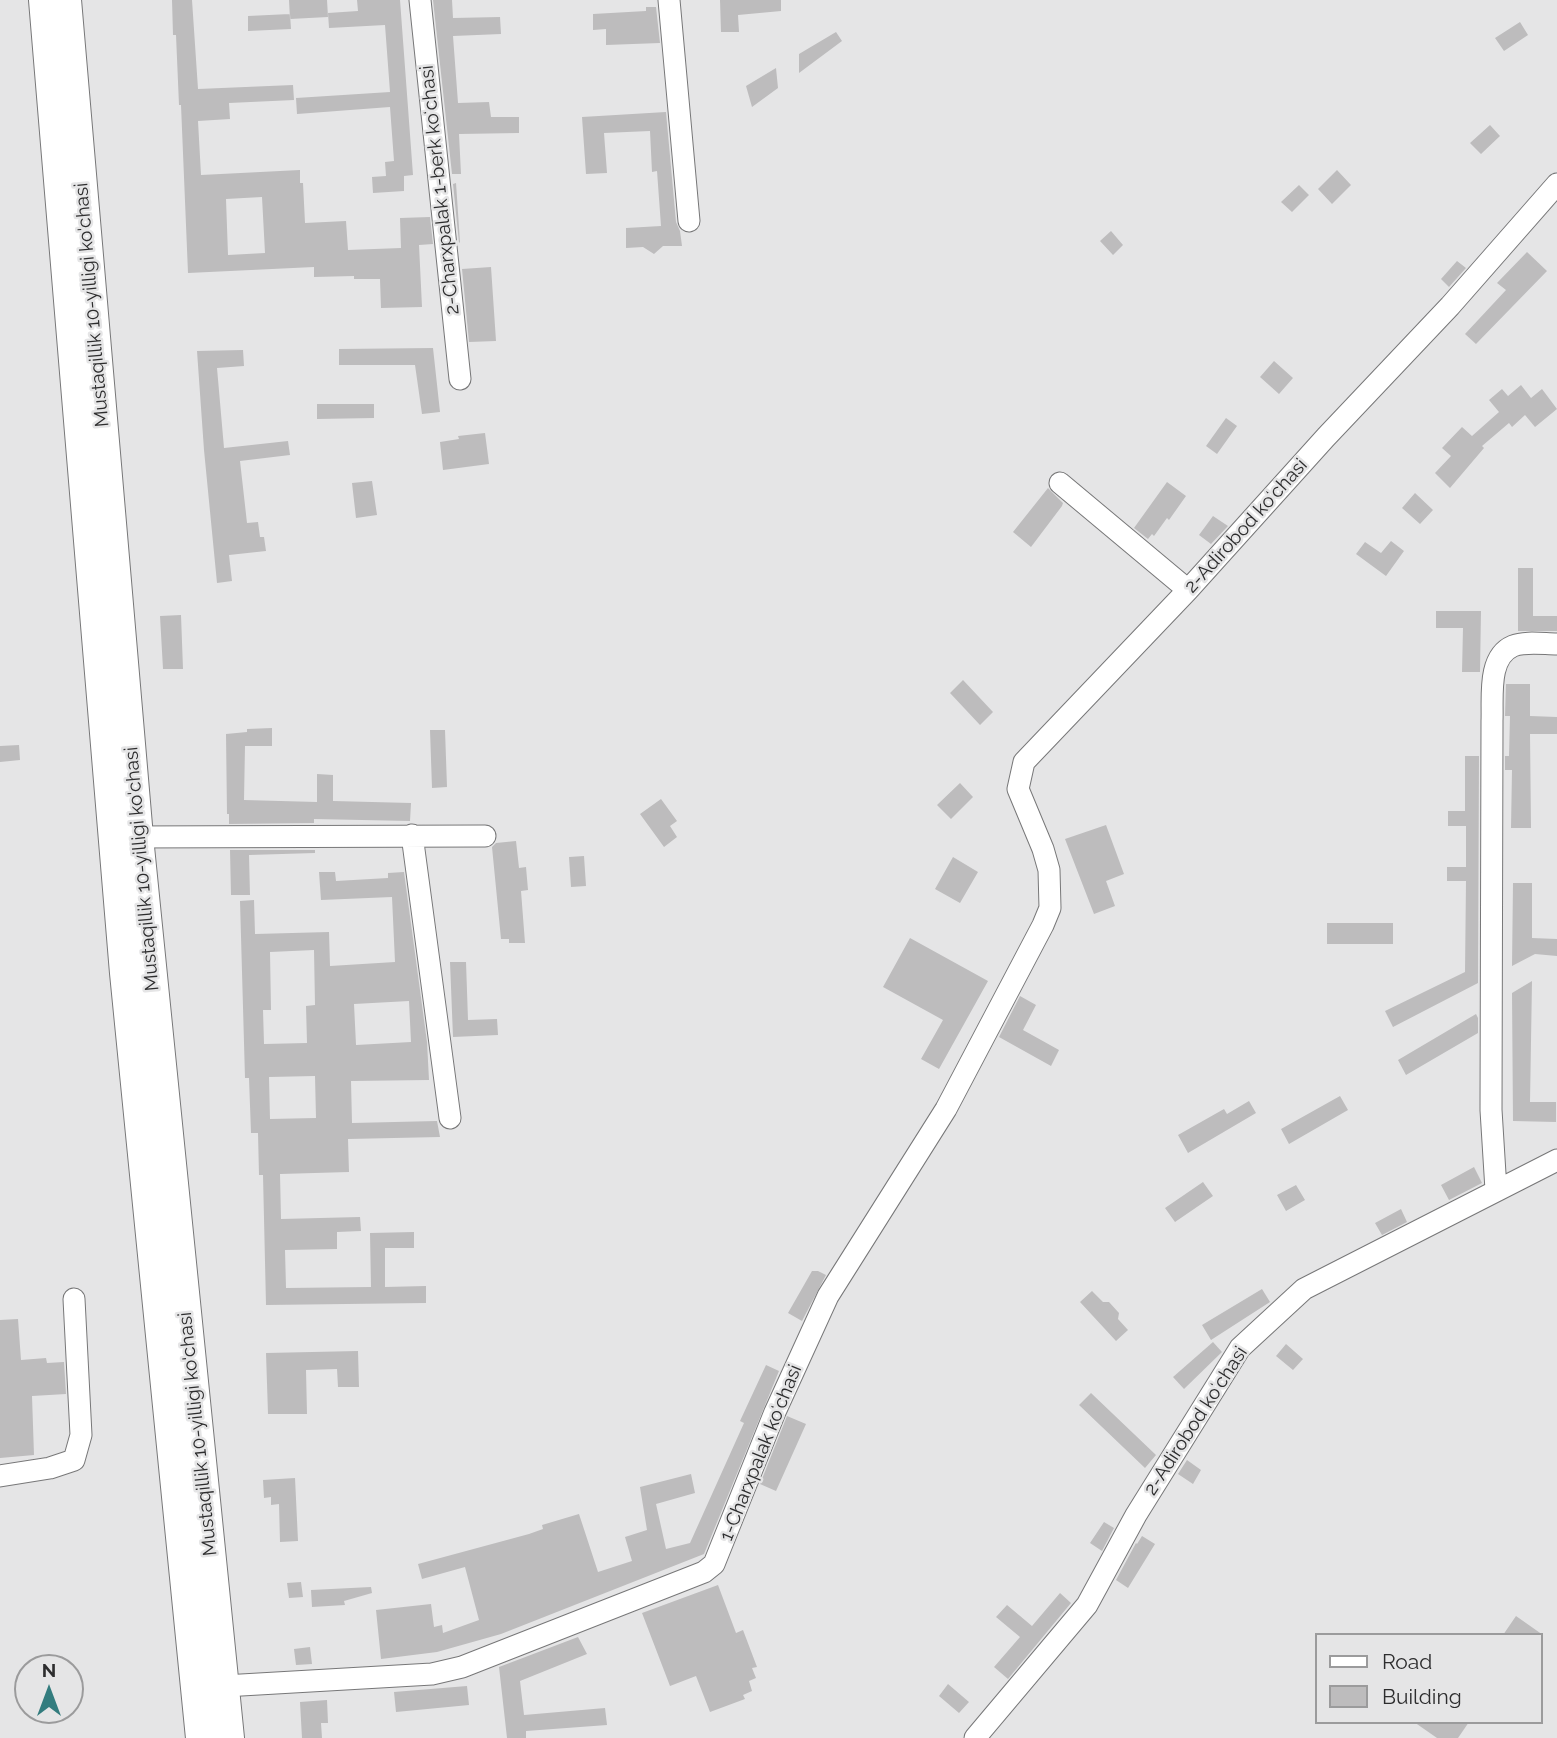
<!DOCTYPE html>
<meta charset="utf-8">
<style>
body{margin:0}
#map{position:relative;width:1557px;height:1738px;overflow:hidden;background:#e5e5e6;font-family:Raleway,sans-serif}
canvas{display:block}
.legend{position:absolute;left:1315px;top:1633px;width:228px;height:91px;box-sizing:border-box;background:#e5e5e6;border:2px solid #9b9b9c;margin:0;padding:9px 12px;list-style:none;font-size:21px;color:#2d2d2e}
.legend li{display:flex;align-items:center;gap:14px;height:35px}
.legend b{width:35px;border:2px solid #9b9b9c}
.north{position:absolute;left:14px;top:1654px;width:70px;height:70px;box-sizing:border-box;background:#e5e5e6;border:2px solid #9b9b9c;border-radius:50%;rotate:0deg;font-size:19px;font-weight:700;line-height:28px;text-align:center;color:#2d2d2e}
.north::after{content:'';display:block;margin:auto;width:24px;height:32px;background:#337c7e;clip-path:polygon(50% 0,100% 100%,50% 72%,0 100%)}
</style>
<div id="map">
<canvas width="1557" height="1738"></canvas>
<ul class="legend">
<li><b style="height:9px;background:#fff"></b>Road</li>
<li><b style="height:19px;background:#bdbcbd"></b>Building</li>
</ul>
<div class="north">N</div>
</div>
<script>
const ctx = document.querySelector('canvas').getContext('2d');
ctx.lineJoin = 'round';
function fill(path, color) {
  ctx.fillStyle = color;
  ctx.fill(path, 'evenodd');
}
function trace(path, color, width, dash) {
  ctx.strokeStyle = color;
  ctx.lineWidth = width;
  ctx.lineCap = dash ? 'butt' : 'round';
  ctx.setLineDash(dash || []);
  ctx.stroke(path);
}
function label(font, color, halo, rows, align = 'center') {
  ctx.font = font + ' Raleway,sans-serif';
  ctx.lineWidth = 5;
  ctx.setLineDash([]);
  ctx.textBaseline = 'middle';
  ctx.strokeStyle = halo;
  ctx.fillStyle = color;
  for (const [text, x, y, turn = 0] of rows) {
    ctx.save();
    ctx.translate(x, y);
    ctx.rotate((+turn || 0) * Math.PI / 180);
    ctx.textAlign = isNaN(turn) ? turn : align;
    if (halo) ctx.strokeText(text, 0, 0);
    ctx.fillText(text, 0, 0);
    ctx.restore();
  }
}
fill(new Path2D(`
 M 172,0 L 192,0 L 198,89 L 293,85 L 294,100 L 229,103 L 230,119 L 198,121 L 201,175 L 300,170 L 300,183 L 303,183 L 305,223 L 346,221 L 348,250 L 401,248 L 400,218 L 430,217 L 433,244 L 419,245 L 422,307 L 381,308 L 380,279 L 354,279 L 354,276 L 314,277 L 314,267 L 188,273 L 181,105 L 179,105 L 176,35 L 173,35 ZM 262,197 L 265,253 L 228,255 L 226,199 Z
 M 289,0 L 327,0 L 328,17 L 290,19 Z
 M 357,0 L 400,0 L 413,175 L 404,176 L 404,191 L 373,193 L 372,177 L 386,176 L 385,162 L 394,161 L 390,107 L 297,114 L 296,98 L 390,92 L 385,25 L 329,28 L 328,13 L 358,11 Z
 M 433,0 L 452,0 L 453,18 L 500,17 L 501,34 L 453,36 L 458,103 L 489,102 L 491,117 L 519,117 L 519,133 L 459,134 L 461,174 L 452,174 Z
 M 720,0 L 781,0 L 781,11 L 738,15 L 739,32 L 721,32 Z
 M 646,7 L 656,7 L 660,43 L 606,45 L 606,29 L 593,30 L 593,14 L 646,11 Z
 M 290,14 L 291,29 L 248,31 L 248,16 Z
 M 1520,22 L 1528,35 L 1504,51 L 1495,38 Z
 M 836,32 L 842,41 L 799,73 L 799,54 Z
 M 776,68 L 778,88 L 752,107 L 746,86 Z
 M 666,112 L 676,222 L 680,231 L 682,246 L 663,246 L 654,254 L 643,247 L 626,248 L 626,228 L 661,226 L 657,171 L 652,172 L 650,131 L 604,133 L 607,173 L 586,174 L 582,117 Z
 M 1490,125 L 1500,136 L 1481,154 L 1470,143 Z
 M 1337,170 L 1351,185 L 1332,204 L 1318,189 Z
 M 456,183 L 460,242 L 459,243 L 453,184 Z
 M 1299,185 L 1309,195 L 1292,212 L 1281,202 Z
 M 1111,231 L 1123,245 L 1113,255 L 1100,241 Z
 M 1527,252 L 1547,271 L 1476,344 L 1465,334 L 1506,290 L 1497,283 Z
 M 1457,261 L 1466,268 L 1449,287 L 1441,279 Z
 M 491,267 L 496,341 L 469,342 L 462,269 Z
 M 433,348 L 440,412 L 422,414 L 415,365 L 339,365 L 339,349 Z
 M 243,350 L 244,366 L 217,368 L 224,448 L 288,441 L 290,455 L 240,461 L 247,523 L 258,522 L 260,537 L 264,537 L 266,551 L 229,555 L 232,581 L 217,583 L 204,450 L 197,351 Z
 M 1274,361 L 1293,378 L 1279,394 L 1260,377 Z
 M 1521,385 L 1531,398 L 1542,389 L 1557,409 L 1535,427 L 1525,415 L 1512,427 L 1509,423 L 1482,446 L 1484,448 L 1450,488 L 1435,473 L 1451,456 L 1442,448 L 1462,427 L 1472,436 L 1499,412 L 1489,400 L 1502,389 L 1508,396 Z
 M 317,404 L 374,404 L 374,418 L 317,419 Z
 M 1226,418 L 1237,426 L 1217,454 L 1206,446 Z
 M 485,433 L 489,464 L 443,470 L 440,442 L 459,439 L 458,436 Z
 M 372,481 L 377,515 L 356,518 L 352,483 Z
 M 1167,482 L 1186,496 L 1169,520 L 1167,518 L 1154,536 L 1152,534 L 1148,539 L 1134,528 Z
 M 1048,488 L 1063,503 L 1062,506 L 1031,547 L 1013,532 Z
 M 1415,493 L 1433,510 L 1420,524 L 1402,508 Z
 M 1213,516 L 1228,526 L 1211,544 L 1199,535 Z
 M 1391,541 L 1404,551 L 1386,576 L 1356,554 L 1365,542 L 1381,553 Z
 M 1518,568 L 1533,568 L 1533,616 L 1557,616 L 1557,631 L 1518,631 Z
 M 1436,611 L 1481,611 L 1480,672 L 1462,672 L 1463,628 L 1436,628 Z
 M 181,615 L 183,669 L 163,669 L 160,616 Z
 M 963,680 L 993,712 L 980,725 L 950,693 Z
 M 1506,684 L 1530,684 L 1530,716 L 1557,717 L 1557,734 L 1530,734 L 1531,828 L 1511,828 L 1512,770 L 1505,770 L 1505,756 L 1509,756 L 1510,716 L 1505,716 Z
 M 272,728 L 272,746 L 245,746 L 244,800 L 317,802 L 317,774 L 333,775 L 333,801 L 411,803 L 410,821 L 314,819 L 314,823 L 229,824 L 229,814 L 227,814 L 226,734 L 247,732 L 247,729 Z
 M 430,730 L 445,730 L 447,787 L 432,788 Z
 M 19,745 L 20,760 L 0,762 L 0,746 Z
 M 1465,756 L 1479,756 L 1478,983 L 1393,1027 L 1385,1011 L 1465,972 L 1466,881 L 1447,881 L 1447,867 L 1466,867 L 1466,826 L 1448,826 L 1448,811 L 1465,811 Z
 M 960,783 L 973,797 L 951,819 L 937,805 Z
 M 661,799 L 677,821 L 670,826 L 677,837 L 664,847 L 640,814 Z
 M 1106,825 L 1124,874 L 1106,881 L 1115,906 L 1094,914 L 1065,839 Z
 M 516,841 L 519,868 L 526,867 L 528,890 L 521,891 L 525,943 L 509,943 L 509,939 L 501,939 L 492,847 L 496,843 Z
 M 230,850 L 315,850 L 315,853 L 249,855 L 250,895 L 231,895 Z
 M 584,856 L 586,886 L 571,887 L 569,857 Z
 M 953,857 L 978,872 L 960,903 L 935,889 Z
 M 319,872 L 335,872 L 336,881 L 388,878 L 388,873 L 404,872 L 427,1042 L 429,1080 L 351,1081 L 352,1123 L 437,1121 L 440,1137 L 348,1139 L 349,1172 L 280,1174 L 281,1219 L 360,1217 L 361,1231 L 337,1232 L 337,1249 L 285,1250 L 286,1288 L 371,1287 L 370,1233 L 414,1232 L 414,1248 L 385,1248 L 385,1287 L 426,1286 L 426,1303 L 266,1305 L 263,1175 L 259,1175 L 258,1133 L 251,1133 L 249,1078 L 245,1078 L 240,901 L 254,900 L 255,934 L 329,932 L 330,966 L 395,962 L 392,897 L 321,900 ZM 314,950 L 315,1005 L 306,1006 L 307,1043 L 264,1044 L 263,1010 L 271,1010 L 270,952 ZM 409,1001 L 411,1042 L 356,1045 L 354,1004 ZM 315,1076 L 316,1118 L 270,1119 L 269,1077 Z
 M 1513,883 L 1532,883 L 1532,938 L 1557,939 L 1557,956 L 1535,954 L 1512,966 Z
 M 1327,923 L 1393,923 L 1393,944 L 1327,944 Z
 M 910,938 L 988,981 L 939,1069 L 921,1059 L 943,1020 L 883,987 Z
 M 450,962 L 466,962 L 468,1020 L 497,1019 L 498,1035 L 453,1037 Z
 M 1532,981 L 1530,1102 L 1556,1102 L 1556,1122 L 1513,1121 L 1512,993 Z
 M 1020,996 L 1036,1005 L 1023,1030 L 1059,1050 L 1051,1066 L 999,1037 Z
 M 1476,1014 L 1478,1018 L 1478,1033 L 1406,1075 L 1398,1060 Z
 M 1340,1096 L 1348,1110 L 1289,1144 L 1281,1129 Z
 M 1249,1101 L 1256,1113 L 1188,1153 L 1178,1135 L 1224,1109 L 1227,1114 Z
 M 1474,1167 L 1482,1183 L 1449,1200 L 1441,1185 Z
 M 1203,1182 L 1213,1196 L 1175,1222 L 1165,1208 Z
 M 1296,1185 L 1305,1200 L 1286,1211 L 1277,1195 Z
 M 1401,1209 L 1407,1222 L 1382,1235 L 1375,1223 Z
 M 812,1271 L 818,1271 L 826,1275 L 802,1321 L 788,1313 Z
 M 1262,1289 L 1270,1302 L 1211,1340 L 1202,1325 Z
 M 1092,1291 L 1103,1302 L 1109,1302 L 1119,1313 L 1118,1319 L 1128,1330 L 1116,1341 L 1080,1302 Z
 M 18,1319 L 21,1360 L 46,1358 L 47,1363 L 64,1362 L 66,1394 L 32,1396 L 34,1455 L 0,1458 L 0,1320 Z
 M 1213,1342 L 1222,1352 L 1184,1389 L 1173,1377 Z
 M 1286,1344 L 1303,1359 L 1293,1370 L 1276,1356 Z
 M 358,1351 L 359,1387 L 338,1387 L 337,1369 L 306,1370 L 307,1414 L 268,1414 L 266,1353 Z
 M 766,1365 L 779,1371 L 704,1554 L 501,1634 L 437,1652 L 381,1659 L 376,1610 L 431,1604 L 434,1627 L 442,1625 L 443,1633 L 479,1620 L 465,1567 L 422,1579 L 418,1564 L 529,1534 L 543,1529 L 542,1525 L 579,1514 L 598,1572 L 632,1561 L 625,1537 L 647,1530 L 640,1487 L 691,1474 L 695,1493 L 656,1504 L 666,1549 L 690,1543 L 744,1423 L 740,1421 Z
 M 1091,1393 L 1156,1455 L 1145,1468 L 1079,1405 Z
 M 787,1416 L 806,1424 L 776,1491 L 760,1484 Z
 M 1187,1460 L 1201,1470 L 1193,1484 L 1178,1474 Z
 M 295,1478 L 298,1541 L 280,1542 L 279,1504 L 271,1505 L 271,1497 L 264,1498 L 263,1480 Z
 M 1104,1522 L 1114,1528 L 1102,1551 L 1090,1543 Z
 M 1142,1536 L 1155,1544 L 1128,1588 L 1116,1580 L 1136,1543 L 1137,1544 Z
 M 301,1582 L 303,1597 L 289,1598 L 287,1583 Z
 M 718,1585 L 736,1633 L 743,1630 L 757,1667 L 752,1668 L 756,1678 L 749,1681 L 752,1691 L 743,1695 L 745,1699 L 710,1712 L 696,1676 L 670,1686 L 642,1613 Z
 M 371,1587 L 372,1593 L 344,1601 L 345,1605 L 312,1607 L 311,1590 Z
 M 1060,1593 L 1071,1603 L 1008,1679 L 994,1667 L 1020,1637 L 996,1617 L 1007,1605 L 1032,1626 Z
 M 1516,1616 L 1543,1635 L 1503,1635 Z
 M 578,1637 L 587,1654 L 520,1681 L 524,1715 L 605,1708 L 607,1725 L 526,1731 L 526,1738 L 507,1738 L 499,1667 Z
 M 310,1647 L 312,1664 L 296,1665 L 294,1649 Z
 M 948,1684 L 969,1702 L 959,1713 L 939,1696 Z
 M 467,1686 L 469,1705 L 396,1712 L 394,1692 Z
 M 327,1700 L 328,1723 L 321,1723 L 322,1738 L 302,1738 L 300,1702 Z
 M 1414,1722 L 1469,1722 L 1458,1738 L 1437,1738 Z`), '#bdbcbd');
const street = new Path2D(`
 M 420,0 L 460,379
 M 669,0 L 689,221
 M 1060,483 L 1188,590
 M 412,835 L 450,1118
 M 127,837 L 485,836
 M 1496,1190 L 1491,1110 L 1492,721 C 1493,698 1487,657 1513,646 C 1525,641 1544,644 1557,644
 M 0,1476 L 50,1468 L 74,1460 L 81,1435 L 74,1299
 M 224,1686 L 432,1674 L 462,1667 L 704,1572 L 714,1564 L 775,1412 L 828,1296 L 946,1109 L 1043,925 L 1050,908 L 1049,870 L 1043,849 L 1018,789 L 1024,762 L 1188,590 L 1326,437 L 1450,306 L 1557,184
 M 975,1738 L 1087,1605 L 1136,1515 L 1240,1348 L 1304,1289 L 1557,1160`);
const secondary = new Path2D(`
 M 44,0 L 125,973 L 201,1738
 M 66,0 L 138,837 L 229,1738`);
trace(street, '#777778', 23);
trace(secondary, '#777778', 32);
trace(street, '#fff', 21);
trace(secondary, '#fff', 30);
label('19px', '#2d2d2e', '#e5e5e6', [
 ["2-Charxpalak 1-berk koʻchasi",440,190,-96],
 ["Mustaqillik 10-yilligi ko'chasi",92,305,-95],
 ["2-Adirobod koʻchasi",1246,526,-48],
 ["Mustaqillik 10-yilligi ko'chasi",142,869,-95],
 ["2-Adirobod koʻchasi",1196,1421,-57],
 ["Mustaqillik 10-yilligi ko'chasi",198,1434,-96],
 ["1-Charxpalak koʻchasi",761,1453,-68]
]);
</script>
